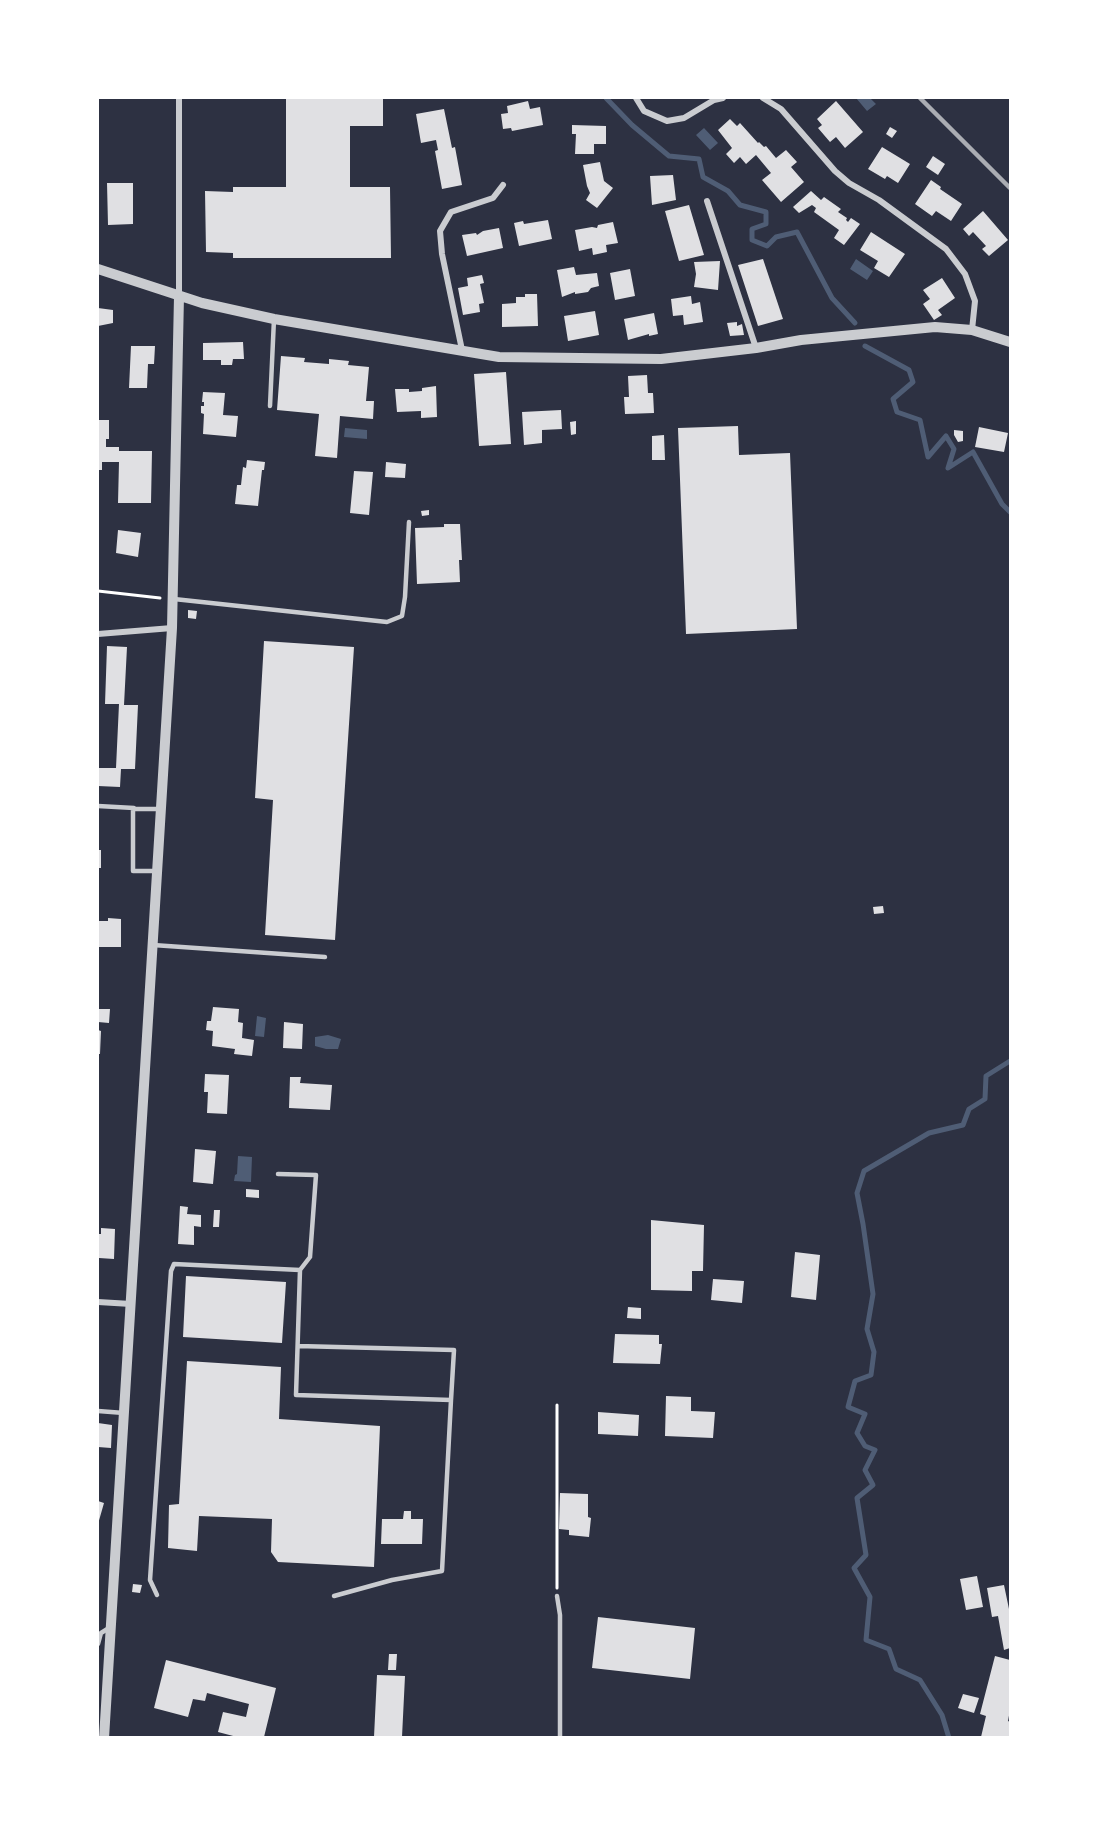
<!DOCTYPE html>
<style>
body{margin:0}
#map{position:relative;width:1108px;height:1835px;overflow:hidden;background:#2d3142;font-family:Barlow,sans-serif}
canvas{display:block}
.frame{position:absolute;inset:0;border:99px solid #fff;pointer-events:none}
</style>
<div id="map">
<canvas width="1108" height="1835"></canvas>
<div class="frame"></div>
</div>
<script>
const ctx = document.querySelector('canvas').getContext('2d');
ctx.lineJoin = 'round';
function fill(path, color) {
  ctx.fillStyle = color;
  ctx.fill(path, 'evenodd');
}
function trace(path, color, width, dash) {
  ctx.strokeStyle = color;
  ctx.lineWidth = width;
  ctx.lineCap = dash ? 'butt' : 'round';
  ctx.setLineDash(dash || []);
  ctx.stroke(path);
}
fill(new Path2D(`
 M 856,98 L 870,98 L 876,104 L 867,111 Z
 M 704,128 L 718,143 L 710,150 L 696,135 Z
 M 856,259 L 873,271 L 867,280 L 850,269 Z
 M 345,428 L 367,430 L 367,439 L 344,437 Z
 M 257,1016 L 266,1018 L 264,1037 L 255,1036 Z
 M 328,1035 L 341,1039 L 338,1049 L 326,1049 L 315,1046 L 315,1037 Z
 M 238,1156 L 252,1157 L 251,1182 L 234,1181 L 235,1175 L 237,1174 Z`), '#4f5d75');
trace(new Path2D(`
 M 606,98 L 632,125 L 669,156 L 699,159 L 703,177 L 728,191 L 740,205 L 766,212 L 766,224 L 752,229 L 752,240 L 767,246 L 776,237 L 797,232 L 832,298 L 855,323
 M 865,346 L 909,370 L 913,382 L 893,399 L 897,412 L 920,420 L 928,457 L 946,436 L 954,449 L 948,468 L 973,452 L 1002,504 L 1010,512
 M 949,1738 L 942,1715 L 920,1680 L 896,1669 L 889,1649 L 866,1640 L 870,1597 L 854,1568 L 866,1555 L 857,1498 L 873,1485 L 865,1470 L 875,1450 L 865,1446 L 857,1433 L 865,1414 L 848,1407 L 855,1381 L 871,1375 L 874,1352 L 867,1329 L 873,1294 L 863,1224 L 857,1193 L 864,1171 L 929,1133 L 963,1125 L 969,1109 L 985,1099 L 986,1076 L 1010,1061`), '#4f5d75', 5);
fill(new Path2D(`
 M 286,98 L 383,98 L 383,126 L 350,126 L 350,187 L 390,187 L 391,258 L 233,258 L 233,253 L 206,252 L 205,191 L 233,192 L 233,187 L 286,187 Z
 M 528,101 L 530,109 L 540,107 L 543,125 L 512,131 L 511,128 L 503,129 L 501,114 L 508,113 L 507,106 Z
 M 836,101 L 863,132 L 845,148 L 836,137 L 830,142 L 818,128 L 822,125 L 817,119 Z
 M 444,109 L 452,148 L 455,147 L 462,185 L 442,189 L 435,151 L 438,150 L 436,140 L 421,143 L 416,114 Z
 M 730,119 L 737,126 L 740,123 L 758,143 L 759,142 L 764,147 L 766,146 L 776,158 L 786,150 L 797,162 L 791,167 L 804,182 L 781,202 L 762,180 L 771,173 L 756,155 L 746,164 L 740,157 L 734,163 L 726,154 L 732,148 L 718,130 Z
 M 572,125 L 606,126 L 606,144 L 594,144 L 594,154 L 575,154 L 576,134 L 572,134 Z
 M 890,127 L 897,131 L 892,138 L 886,134 Z
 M 882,147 L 910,164 L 898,183 L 887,176 L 885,179 L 868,169 Z
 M 933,156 L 945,164 L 938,175 L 926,167 Z
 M 600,162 L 604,181 L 613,188 L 597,208 L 586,200 L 590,193 L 587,186 L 583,165 Z
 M 673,175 L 676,200 L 652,205 L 650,176 Z
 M 931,180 L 941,187 L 940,189 L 962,204 L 951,221 L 936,211 L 932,216 L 915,204 Z
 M 107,183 L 133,183 L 133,224 L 108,225 Z
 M 811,191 L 821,200 L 824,197 L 841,209 L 838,212 L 847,218 L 846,220 L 848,222 L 851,218 L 860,224 L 844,245 L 834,238 L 839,230 L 814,212 L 816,208 L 812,205 L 799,213 L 793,207 Z
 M 689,205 L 704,255 L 679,261 L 665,211 Z
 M 983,211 L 1008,240 L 989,256 L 982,249 L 986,246 L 973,232 L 969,236 L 963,229 Z
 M 548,220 L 552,239 L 519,246 L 514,223 L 523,221 L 524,224 Z
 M 613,222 L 618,243 L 606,245 L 607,252 L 593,255 L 592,248 L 579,251 L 575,230 L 592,227 L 597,228 L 598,225 Z
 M 499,228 L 503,248 L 467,256 L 462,235 L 476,233 L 477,235 L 483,231 Z
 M 871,232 L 905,254 L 889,277 L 874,268 L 878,261 L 860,250 Z
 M 763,259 L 783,319 L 758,326 L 738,265 Z
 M 720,261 L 718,290 L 694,287 L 696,274 L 694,262 Z
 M 574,267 L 576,275 L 597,273 L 599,286 L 591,288 L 588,292 L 575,294 L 575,292 L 562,297 L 557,270 Z
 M 630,269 L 635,296 L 615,300 L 610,273 Z
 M 482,275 L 484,283 L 480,284 L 484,303 L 479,304 L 480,312 L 463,315 L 458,288 L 468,286 L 467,278 Z
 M 942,278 L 955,298 L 938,310 L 942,315 L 934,320 L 923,304 L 930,299 L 923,290 Z
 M 525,294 L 537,294 L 538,326 L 502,327 L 502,304 L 516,303 L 516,297 L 525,297 Z
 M 691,296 L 692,304 L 700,302 L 703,322 L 684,325 L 683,315 L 673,316 L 671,299 Z
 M 98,308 L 113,310 L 113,323 L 98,326 Z
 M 595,311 L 599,335 L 568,341 L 564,316 Z
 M 654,313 L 658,334 L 649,336 L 649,334 L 628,340 L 624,319 Z
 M 737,322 L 737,326 L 742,324 L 744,335 L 730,336 L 727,323 Z
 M 243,342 L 244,359 L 233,359 L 232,365 L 221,365 L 221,360 L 203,360 L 203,343 Z
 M 131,346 L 155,346 L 154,364 L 148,364 L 147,388 L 129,388 Z
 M 281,356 L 305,358 L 304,362 L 329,364 L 329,359 L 349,361 L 348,365 L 369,367 L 366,401 L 374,401 L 373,419 L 340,416 L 337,458 L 315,456 L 319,414 L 277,410 Z
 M 506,372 L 511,444 L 479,446 L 474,374 Z
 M 647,375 L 648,393 L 653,393 L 654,413 L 625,414 L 624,397 L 629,397 L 628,376 Z
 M 436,386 L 437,417 L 421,418 L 421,411 L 397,412 L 395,389 L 409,389 L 409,392 L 422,391 L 422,388 Z
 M 203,392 L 225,393 L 223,415 L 238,416 L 236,437 L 203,434 L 204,414 L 201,413 L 201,406 L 204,406 L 204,402 L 202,402 Z
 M 561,410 L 562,429 L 542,430 L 542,443 L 524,445 L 522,412 Z
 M 98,420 L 109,420 L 109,439 L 106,439 L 106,447 L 119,447 L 119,451 L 152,451 L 151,503 L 118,503 L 119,462 L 102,462 L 102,470 L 98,470 Z
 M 576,421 L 576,434 L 571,435 L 570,422 Z
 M 738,426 L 739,455 L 790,453 L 797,629 L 686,634 L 678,428 Z
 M 979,427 L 1008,433 L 1004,452 L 975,447 Z
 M 954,430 L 963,431 L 963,441 L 958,442 L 954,435 Z
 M 664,435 L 665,460 L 652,460 L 652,436 Z
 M 247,460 L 265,462 L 264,470 L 262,470 L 258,506 L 235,504 L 237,485 L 241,485 L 243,467 L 246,468 Z
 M 386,462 L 406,464 L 405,478 L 385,477 Z
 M 354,471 L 373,472 L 369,515 L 350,513 Z
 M 429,510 L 429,515 L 422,516 L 421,511 Z
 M 444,524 L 460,524 L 462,560 L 459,560 L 460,582 L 417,584 L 415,528 L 444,527 Z
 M 118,530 L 141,533 L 138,557 L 116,553 Z
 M 188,610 L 197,611 L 196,619 L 188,618 Z
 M 264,641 L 354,647 L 335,940 L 265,935 L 273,800 L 255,798 Z
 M 107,646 L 127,647 L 124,705 L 138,705 L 135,769 L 121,769 L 120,787 L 98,786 L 98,768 L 116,768 L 119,704 L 105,704 Z
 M 98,850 L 101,850 L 101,868 L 98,868 Z
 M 883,906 L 884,913 L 874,914 L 873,907 Z
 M 108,918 L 121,919 L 121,947 L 98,947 L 98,921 L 108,921 Z
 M 213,1007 L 239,1009 L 238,1022 L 243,1023 L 242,1038 L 254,1040 L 252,1056 L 234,1054 L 235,1049 L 212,1046 L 213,1031 L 206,1030 L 207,1021 L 211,1021 Z
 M 98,1009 L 110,1009 L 109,1023 L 98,1022 Z
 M 284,1022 L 303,1024 L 302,1049 L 283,1048 Z
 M 98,1030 L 101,1031 L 100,1054 L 98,1054 Z
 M 205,1074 L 229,1075 L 227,1114 L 207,1113 L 208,1092 L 204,1092 Z
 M 290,1077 L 301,1077 L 300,1083 L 332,1085 L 330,1110 L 289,1108 Z
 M 195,1149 L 216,1151 L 213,1184 L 193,1182 Z
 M 246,1189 L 259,1190 L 259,1198 L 246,1197 Z
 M 180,1206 L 188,1207 L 187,1214 L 201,1215 L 201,1227 L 194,1226 L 194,1245 L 178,1244 Z
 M 214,1210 L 220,1210 L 219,1227 L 213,1227 Z
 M 651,1220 L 704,1225 L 703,1271 L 692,1271 L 692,1291 L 651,1290 Z
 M 101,1228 L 115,1229 L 114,1259 L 99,1258 L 98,1234 L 101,1234 Z
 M 795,1252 L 820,1255 L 816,1300 L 791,1297 Z
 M 186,1276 L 286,1282 L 282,1343 L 183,1337 Z
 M 713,1279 L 744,1281 L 742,1303 L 711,1300 Z
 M 628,1307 L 641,1308 L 641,1319 L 627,1318 Z
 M 615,1334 L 659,1335 L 659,1344 L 662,1344 L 660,1364 L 613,1363 Z
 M 187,1361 L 281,1367 L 279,1419 L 380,1426 L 374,1567 L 278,1562 L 271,1552 L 272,1519 L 199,1516 L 197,1551 L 168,1548 L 169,1505 L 179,1504 Z
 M 666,1396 L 691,1397 L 691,1411 L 715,1412 L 713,1438 L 665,1436 Z
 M 598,1412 L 639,1415 L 638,1436 L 598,1434 Z
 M 98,1423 L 112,1425 L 111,1448 L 98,1447 Z
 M 560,1493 L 588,1494 L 588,1517 L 591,1518 L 589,1537 L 569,1535 L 569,1530 L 559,1529 Z
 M 98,1501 L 104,1503 L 98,1524 Z
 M 404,1511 L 411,1511 L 411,1519 L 423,1519 L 422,1544 L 381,1544 L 382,1519 L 403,1519 Z
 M 977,1576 L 983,1607 L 966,1610 L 960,1579 Z
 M 133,1584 L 142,1585 L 140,1593 L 132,1592 Z
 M 1004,1585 L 1009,1609 L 1010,1608 L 1010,1648 L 1004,1650 L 998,1616 L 992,1617 L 987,1588 Z
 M 598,1617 L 695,1628 L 690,1679 L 592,1668 Z
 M 389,1654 L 397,1654 L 396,1670 L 388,1670 Z
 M 995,1656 L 1010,1660 L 1010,1710 L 1008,1721 L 1010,1722 L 1010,1737 L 981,1737 L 986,1716 L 980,1714 Z
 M 166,1660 L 276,1688 L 264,1737 L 237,1737 L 218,1732 L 223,1712 L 246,1717 L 249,1704 L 207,1693 L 205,1701 L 193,1699 L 188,1717 L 154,1708 Z
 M 377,1675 L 405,1676 L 402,1737 L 374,1737 Z
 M 963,1694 L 979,1698 L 974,1713 L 958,1708 Z`), '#e0e0e3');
trace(new Path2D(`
 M 98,591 L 160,598
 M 557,1405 L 557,1588`), '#fff', 3);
trace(new Path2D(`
 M 270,406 L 274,319
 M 174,599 L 387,622 L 402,616 L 405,597 L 409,522
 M 98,806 L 134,808
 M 157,871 L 133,871 L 133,809 L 160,809
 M 153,945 L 325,957
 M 278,1174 L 316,1175 L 310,1257 L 300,1270
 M 298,1346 L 454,1350 L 451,1400
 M 98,1411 L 124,1413
 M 157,1595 L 150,1580 L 171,1271 L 174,1264 L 300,1270 L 296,1395 L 451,1400 L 442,1571 L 392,1580 L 334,1596
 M 557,1596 L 560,1615 L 560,1738
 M 98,1644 L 101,1633 L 109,1628`), '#caccd0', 4.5);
trace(new Path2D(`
 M 179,98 L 179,296
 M 636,98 L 644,111 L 667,121 L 684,118 L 714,100 L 723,98
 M 763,98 L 781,109 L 835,171 L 849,183 L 879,200 L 946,249 L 965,274 L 975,301 L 972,330
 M 707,201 L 756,348
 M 462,350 L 442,254 L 440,231 L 451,212 L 493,198 L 503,185
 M 98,634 L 172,628
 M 98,1302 L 131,1304`), '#caccd0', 6);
trace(new Path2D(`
 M 98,269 L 202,303 L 274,319 L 499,357 L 661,359 L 756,348 L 801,340 L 935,327 L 972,330 L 1010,342
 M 104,1738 L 172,628 L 179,296`), '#caccd0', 10);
trace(new Path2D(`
 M 920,98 L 1010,188`), '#abadb3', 4.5);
</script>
